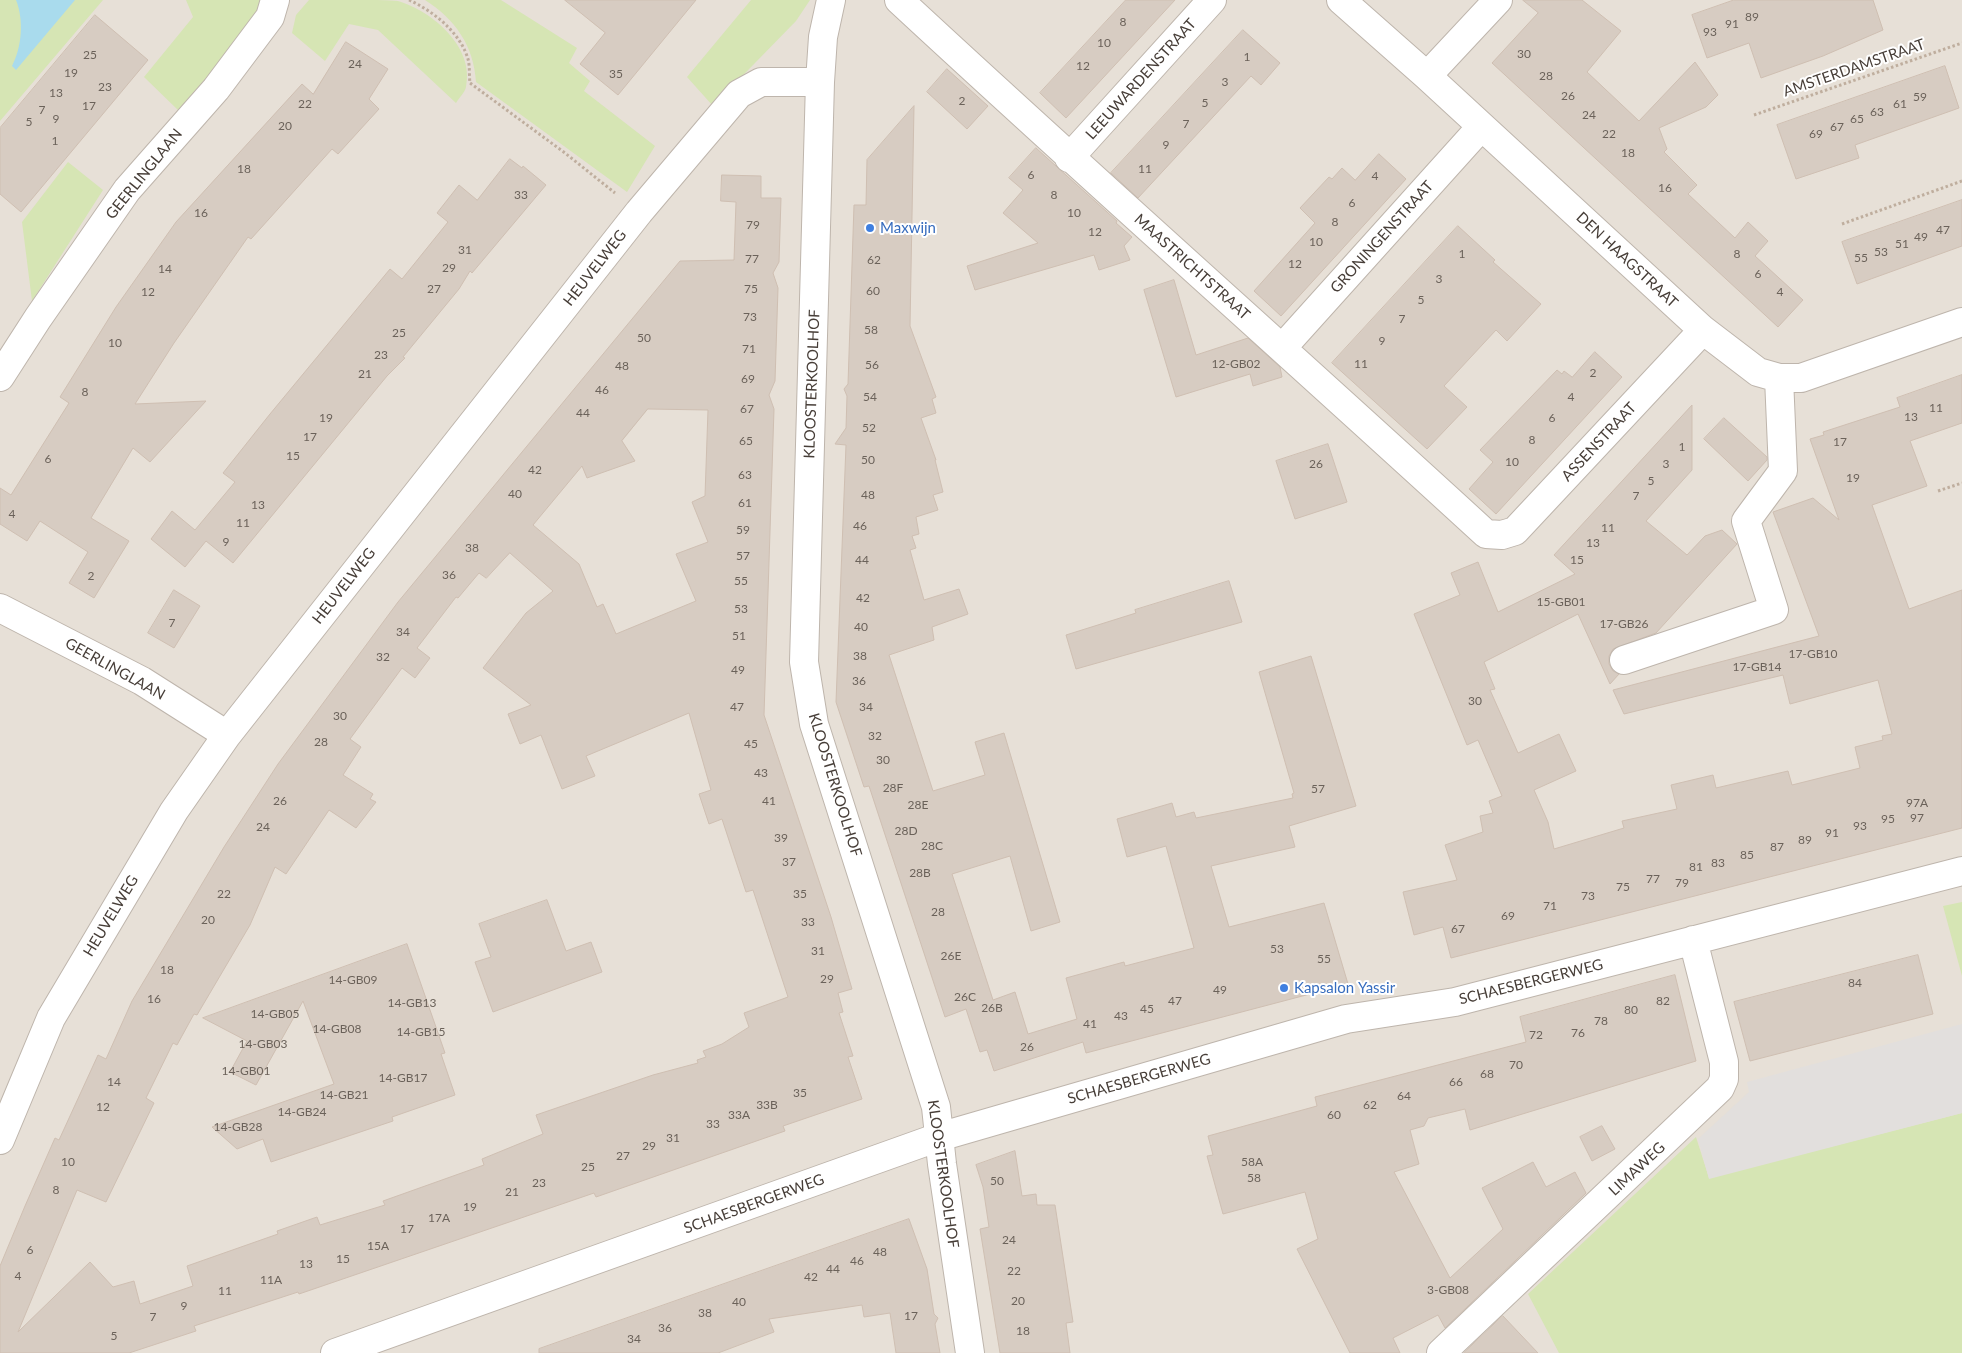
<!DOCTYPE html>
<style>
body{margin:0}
canvas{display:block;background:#f3efe9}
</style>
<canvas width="1962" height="1353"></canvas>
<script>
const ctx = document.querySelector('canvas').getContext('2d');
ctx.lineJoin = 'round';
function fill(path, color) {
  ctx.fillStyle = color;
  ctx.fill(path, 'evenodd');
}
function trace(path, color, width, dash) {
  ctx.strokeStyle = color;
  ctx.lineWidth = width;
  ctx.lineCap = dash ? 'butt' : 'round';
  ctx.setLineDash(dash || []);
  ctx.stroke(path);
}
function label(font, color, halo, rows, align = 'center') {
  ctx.font = font + ' Lato,sans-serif';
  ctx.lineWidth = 4;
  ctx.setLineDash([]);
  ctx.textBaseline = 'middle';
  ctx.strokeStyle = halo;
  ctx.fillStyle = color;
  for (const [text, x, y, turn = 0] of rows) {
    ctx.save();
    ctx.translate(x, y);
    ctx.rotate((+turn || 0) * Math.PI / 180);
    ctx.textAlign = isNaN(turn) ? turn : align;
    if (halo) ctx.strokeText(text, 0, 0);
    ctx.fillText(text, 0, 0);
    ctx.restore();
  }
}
fill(new Path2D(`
 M 0,0 L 1962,0 L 1962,1353 L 0,1353 Z`), '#e7e0d7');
fill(new Path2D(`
 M 0,0 L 103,0 L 0,121 Z
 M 186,0 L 264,0 L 261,13 L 179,111 L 144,77 L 193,17 Z
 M 309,0 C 330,0 350,0 371,0 C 379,0 390,0 398,1 C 432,11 475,47 466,87 C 465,92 459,98 456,103 L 378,30 L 349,24 L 325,61 L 292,33 L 296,15 Z
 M 425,0 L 501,0 L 577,48 L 569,63 L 590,81 L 584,91 L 655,146 L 627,192 L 476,82 C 474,46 455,19 425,0 Z
 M 751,0 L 810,0 L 796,21 L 713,106 L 687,77 Z
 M 68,162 L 103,190 L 32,301 L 22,222 Z
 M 1962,902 L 1962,976 L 1943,906 Z
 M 1962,1113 L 1962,1353 L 1559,1353 L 1528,1294 L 1696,1137 L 1709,1178 Z`), '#d6e5b4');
fill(new Path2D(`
 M 1962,1024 L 1962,1113 L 1709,1179 L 1698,1139 L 1749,1092 L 1747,1082 Z`), '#e2dfdd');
fill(new Path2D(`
 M 16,0 L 75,0 L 16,70 L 12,66 C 22,47 24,20 16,0 Z`), '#a9dbed');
const building = new Path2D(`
 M 565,0 L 696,0 L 618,95 L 580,64 L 605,33 Z
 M 1126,0 L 1175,0 L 1066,118 L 1040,93 Z
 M 1523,0 L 1582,0 L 1621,31 L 1587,72 L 1639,121 L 1695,62 L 1718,95 L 1706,107 L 1659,128 L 1667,149 L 1664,152 L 1697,185 L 1688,194 L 1735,238 L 1748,222 L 1768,241 L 1755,256 L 1803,300 L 1778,327 L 1492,63 L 1538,13 Z
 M 1734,0 L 1873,0 L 1883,30 L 1823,56 L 1761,78 L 1749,43 L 1707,58 L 1692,15 Z
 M 95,15 L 148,60 L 21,212 L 0,194 L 0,128 Z
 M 1243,30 L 1280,63 L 1261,85 L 1251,76 L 1138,198 L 1111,173 Z
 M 346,42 L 388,69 L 369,99 L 379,109 L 338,154 L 332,149 L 251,239 L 248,237 L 174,343 L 135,404 L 206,401 L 150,462 L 133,448 L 91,518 L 129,541 L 94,598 L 69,583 L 88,552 L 40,521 L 27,541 L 0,524 L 0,488 L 11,495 L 69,403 L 60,397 L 116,307 L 176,222 L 302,84 L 313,94 Z
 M 1945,66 L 1959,108 L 1855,145 L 1859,158 L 1796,179 L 1777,125 Z
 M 947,69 L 988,106 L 967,129 L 927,92 Z
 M 914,106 L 910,326 L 936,397 L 932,399 L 936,413 L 921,418 L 936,460 L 935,460 L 943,492 L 933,495 L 938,510 L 916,517 L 919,534 L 912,536 L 916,548 L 910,550 L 924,600 L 959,589 L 968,614 L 932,627 L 934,640 L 889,655 L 933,791 L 985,775 L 975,742 L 1004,733 L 1060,922 L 1031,931 L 1010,856 L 952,874 L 993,1000 L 1015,992 L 1028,1034 L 1077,1019 L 1066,978 L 1124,962 L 1125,966 L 1194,948 L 1166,846 L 1127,857 L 1117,819 L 1172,803 L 1176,817 L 1194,812 L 1196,818 L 1293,798 L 1292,794 L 1294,793 L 1259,672 L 1311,656 L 1356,806 L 1289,826 L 1295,847 L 1211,866 L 1229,927 L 1324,903 L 1348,984 L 1086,1053 L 1083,1042 L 994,1071 L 987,1050 L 980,1052 L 966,1009 L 945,1017 L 869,786 L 864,787 L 836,702 L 846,445 L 835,444 L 846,428 L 847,396 L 844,389 L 848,384 L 854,205 L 866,205 L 867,160 Z
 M 1036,148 L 1117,221 L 1116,223 L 1132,237 L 1124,246 L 1130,260 L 1099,270 L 1094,255 L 975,290 L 967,266 L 1038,243 L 1003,213 L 1023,190 L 1009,178 Z
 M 1379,154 L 1406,179 L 1281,316 L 1254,291 L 1315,223 L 1300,208 L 1329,177 L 1332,179 L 1342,168 L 1355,180 Z
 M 510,159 L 522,168 L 523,166 L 546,185 L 472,273 L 470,271 L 459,289 L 403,357 L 405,358 L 387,376 L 233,563 L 206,541 L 185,567 L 151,539 L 172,511 L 195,530 L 235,482 L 223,473 L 270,414 L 390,269 L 402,279 L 448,222 L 437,213 L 459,185 L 477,200 Z
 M 722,175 L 761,176 L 761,198 L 781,198 L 779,262 L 773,273 L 778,288 L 775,381 L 769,395 L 774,409 L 764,715 L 831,917 L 852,989 L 838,993 L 843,1012 L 839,1013 L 853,1056 L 848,1057 L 862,1099 L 783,1126 L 785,1131 L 596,1197 L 594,1193 L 299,1294 L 298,1292 L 194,1326 L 196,1331 L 129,1353 L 0,1353 L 0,1266 L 25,1206 L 55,1138 L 59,1140 L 98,1055 L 106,1059 L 132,1001 L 224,847 L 278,764 L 398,602 L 680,261 L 734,260 L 736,202 L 721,201 ZM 648,409 L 708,410 L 705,496 L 692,502 L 708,542 L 676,554 L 696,601 L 616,634 L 603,604 L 597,607 L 579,564 L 533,525 L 582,466 L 587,478 L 635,461 L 622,441 ZM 510,553 L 553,591 L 526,613 L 483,668 L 531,705 L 508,714 L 520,744 L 541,735 L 562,789 L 595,776 L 586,756 L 689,713 L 711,790 L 699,794 L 709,824 L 722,819 L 746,892 L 753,890 L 788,997 L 744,1013 L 749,1027 L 722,1044 L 703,1051 L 706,1057 L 697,1060 L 698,1063 L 653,1075 L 536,1115 L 543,1134 L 482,1159 L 484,1165 L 383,1201 L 385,1205 L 320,1225 L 317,1217 L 277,1231 L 278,1234 L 187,1266 L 193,1286 L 140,1304 L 134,1281 L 113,1287 L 90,1262 L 18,1332 L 77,1190 L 106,1202 L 154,1103 L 146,1098 L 173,1043 L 177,1045 L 194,1014 L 197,1015 L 250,925 L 275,867 L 286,874 L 329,810 L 356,828 L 376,802 L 370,799 L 373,794 L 343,775 L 361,747 L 350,739 L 402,668 L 415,678 L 430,658 L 417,648 L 456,597 L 458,598 L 479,573 L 486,578 Z
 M 1962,200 L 1962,246 L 1857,284 L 1842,242 Z
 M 1458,226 L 1495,260 L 1493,262 L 1541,304 L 1507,341 L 1496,330 L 1444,386 L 1467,407 L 1427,449 L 1332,363 Z
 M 1174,280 L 1196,355 L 1248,338 L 1280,367 L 1282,377 L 1253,386 L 1250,374 L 1176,397 L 1144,290 Z
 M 1595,352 L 1622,377 L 1496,514 L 1469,489 L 1493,462 L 1480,450 L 1557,370 L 1562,374 L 1564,371 L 1572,377 Z
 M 1962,375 L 1962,423 L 1910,441 L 1927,486 L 1872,505 L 1909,609 L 1962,590 L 1962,828 L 1451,958 L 1443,927 L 1414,935 L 1403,892 L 1457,880 L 1445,845 L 1483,832 L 1480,816 L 1493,813 L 1489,801 L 1502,796 L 1478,740 L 1467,745 L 1414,614 L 1460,595 L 1451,573 L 1478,562 L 1498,612 L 1575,574 L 1554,555 L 1692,405 L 1692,470 L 1646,521 L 1687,555 L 1705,536 L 1722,530 L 1737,544 L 1656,633 L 1613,649 L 1609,656 L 1609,664 L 1613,671 L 1619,674 L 1610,684 L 1578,614 L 1484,662 L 1495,689 L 1490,690 L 1518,753 L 1559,734 L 1576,771 L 1534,790 L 1548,822 L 1554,849 L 1624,828 L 1622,821 L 1677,809 L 1671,785 L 1713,775 L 1716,788 L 1788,771 L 1792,785 L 1860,768 L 1855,747 L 1883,740 L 1882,736 L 1892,734 L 1878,680 L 1790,704 L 1783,675 L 1624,714 L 1613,690 L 1819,636 L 1773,512 L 1813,498 L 1839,520 L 1810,439 L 1824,435 L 1823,432 L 1900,407 L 1897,398 Z
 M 1724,418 L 1767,457 L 1767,460 L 1748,481 L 1704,439 Z
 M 1328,444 L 1347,502 L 1295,519 L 1276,461 Z
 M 1229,581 L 1242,622 L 1076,669 L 1066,635 L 1136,613 L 1135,610 Z
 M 174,590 L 200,606 L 174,648 L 148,633 Z
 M 547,900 L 566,951 L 591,942 L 602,972 L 493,1012 L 475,962 L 491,957 L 479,924 Z
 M 407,944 L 445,1053 L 441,1054 L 455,1095 L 392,1117 L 393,1121 L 271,1162 L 263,1139 L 237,1149 L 212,1127 L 334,1084 L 303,1001 L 256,1085 L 230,1072 L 247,1041 L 203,1018 Z
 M 1918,955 L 1933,1014 L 1750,1061 L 1734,1002 Z
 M 1675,975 L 1696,1061 L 1470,1130 L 1465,1109 L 1428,1118 L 1424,1126 L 1410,1130 L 1419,1164 L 1394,1172 L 1450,1278 L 1503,1229 L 1482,1188 L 1533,1162 L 1546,1187 L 1575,1172 L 1586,1193 L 1445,1328 L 1438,1315 L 1393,1338 L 1400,1353 L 1350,1353 L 1297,1249 L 1318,1239 L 1305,1192 L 1223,1214 L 1207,1156 L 1213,1155 L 1208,1136 L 1317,1106 L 1315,1097 L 1526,1042 L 1520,1017 Z
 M 1602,1126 L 1615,1149 L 1592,1161 L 1580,1137 Z
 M 1015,1151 L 1022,1196 L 1036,1194 L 1037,1205 L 1055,1205 L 1073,1322 L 1066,1323 L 1070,1353 L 1000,1353 L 980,1229 L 989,1227 L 983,1187 L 976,1165 Z
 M 909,1219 L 927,1269 L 934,1314 L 938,1318 L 935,1324 L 940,1353 L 896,1353 L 890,1313 L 864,1317 L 862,1305 L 769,1319 L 774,1332 L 718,1353 L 539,1353 L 539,1349 Z
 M 1503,1316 L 1538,1353 L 1464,1353 Z`);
fill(building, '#d7ccc2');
trace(building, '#cfbfb2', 1);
const minor = new Path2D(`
 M 831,0 L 823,37 L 820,82 L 804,662 L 814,724 L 936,1107 L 942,1164 L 970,1353
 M 899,0 C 1093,180 1291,355 1486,534 L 1502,535 L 1515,531 L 1703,330
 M 1341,0 L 1427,76 L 1703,330 L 1758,372 L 1779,378 L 1801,378 L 1962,322
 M 1427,76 L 1498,0
 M 1069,158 L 1212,0
 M 1283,347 L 1481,127
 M 0,377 L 38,318 L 127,190 L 216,89 L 270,17 L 275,0
 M 0,608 L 142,681 L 227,735
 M 1624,660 L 1774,610 L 1746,521 L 1783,471 L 1779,378
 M 0,1140 L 51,1018 L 174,811 L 227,735 L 639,212 L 739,94 L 761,82 L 820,82
 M 335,1353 L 939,1137 L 1346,1019 L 1455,1002 L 1962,871
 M 1441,1353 L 1720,1088 L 1724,1079 L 1724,1062 L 1693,940`);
trace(minor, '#beb5ac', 30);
trace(new Path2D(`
 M 409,0 C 433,11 460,32 468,59 C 470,66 469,76 470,83 L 565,153 L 615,193
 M 1754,115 L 1962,43
 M 1842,224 L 1962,181
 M 1938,491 L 1962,483`), '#bfae9e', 3, [2.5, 2.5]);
trace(minor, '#fff', 28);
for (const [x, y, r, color] of [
 [870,228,5,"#3f7fe0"],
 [1284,988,5,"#3f7fe0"]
]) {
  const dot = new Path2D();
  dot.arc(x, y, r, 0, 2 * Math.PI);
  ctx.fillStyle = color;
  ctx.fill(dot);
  trace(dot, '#fff', 2);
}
label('12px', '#6b625a', null, [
 ["89",1752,17],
 ["8",1123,22],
 ["91",1732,24],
 ["93",1710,32],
 ["10",1104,43],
 ["30",1524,54],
 ["25",90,55],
 ["1",1247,57],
 ["24",355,64],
 ["12",1083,66],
 ["19",71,73],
 ["35",616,74],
 ["28",1546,76],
 ["3",1225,82],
 ["23",105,87],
 ["13",56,93],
 ["26",1568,96],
 ["59",1920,97],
 ["2",962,101],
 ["5",1205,103],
 ["22",305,104],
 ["61",1900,104],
 ["17",89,106],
 ["7",42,110],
 ["63",1877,112],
 ["24",1589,115],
 ["9",56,119],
 ["65",1857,119],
 ["5",29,122],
 ["7",1186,124],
 ["20",285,126],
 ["67",1837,127],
 ["22",1609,134],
 ["69",1816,134],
 ["1",55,141],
 ["9",1166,145],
 ["18",1628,153],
 ["18",244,169],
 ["11",1145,169],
 ["6",1031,175],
 ["4",1375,176],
 ["16",1665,188],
 ["33",521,195],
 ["8",1054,195],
 ["6",1352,203],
 ["16",201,213],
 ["10",1074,213],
 ["8",1335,222],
 ["79",753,225],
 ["47",1943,230],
 ["12",1095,232],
 ["49",1921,237],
 ["10",1316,242],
 ["51",1902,244],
 ["31",465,250],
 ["53",1881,252],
 ["1",1462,254],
 ["8",1737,254],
 ["55",1861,258],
 ["77",752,259],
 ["62",874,260],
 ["12",1295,264],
 ["29",449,268],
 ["14",165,269],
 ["6",1758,274],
 ["3",1439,279],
 ["27",434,289],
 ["75",751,289],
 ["60",873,291],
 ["12",148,292],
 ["4",1780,292],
 ["5",1421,300],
 ["73",750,317],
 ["7",1402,319],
 ["58",871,330],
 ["25",399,333],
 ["50",644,338],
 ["9",1382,341],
 ["10",115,343],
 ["71",749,349],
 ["23",381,355],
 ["12-GB02",1236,364],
 ["11",1361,364],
 ["56",872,365],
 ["48",622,366],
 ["2",1593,373],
 ["21",365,374],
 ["69",748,379],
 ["46",602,390],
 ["8",85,392],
 ["54",870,397],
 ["4",1571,397],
 ["11",1936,408],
 ["67",747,409],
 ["44",583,413],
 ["13",1911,417],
 ["19",326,418],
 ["6",1552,418],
 ["52",869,428],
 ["17",310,437],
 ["8",1532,440],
 ["65",746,441],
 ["17",1840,442],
 ["1",1682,447],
 ["15",293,456],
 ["6",48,459],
 ["50",868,460],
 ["10",1512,462],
 ["26",1316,464],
 ["3",1666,464],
 ["42",535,470],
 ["63",745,475],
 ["19",1853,478],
 ["5",1651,481],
 ["40",515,494],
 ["48",868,495],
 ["7",1636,496],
 ["61",745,503],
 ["13",258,505],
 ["4",12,514],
 ["11",243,523],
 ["46",860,526],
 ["11",1608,528],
 ["59",743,530],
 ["9",226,542],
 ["13",1593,543],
 ["38",472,548],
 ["57",743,556],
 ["44",862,560],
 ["15",1577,560],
 ["36",449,575],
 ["2",91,576],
 ["55",741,581],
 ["42",863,598],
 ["15-GB01",1561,602],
 ["53",741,609],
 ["7",172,623],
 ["17-GB26",1624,624],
 ["40",861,627],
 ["34",403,632],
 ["51",739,636],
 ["17-GB10",1813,654],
 ["38",860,656],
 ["32",383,657],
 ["17-GB14",1757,667],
 ["49",738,670],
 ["36",859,681],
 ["30",1475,701],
 ["47",737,707],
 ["34",866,707],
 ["30",340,716],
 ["32",875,736],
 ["28",321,742],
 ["45",751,744],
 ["30",883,760],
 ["43",761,773],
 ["28F",893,788],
 ["57",1318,789],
 ["26",280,801],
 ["41",769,801],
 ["97A",1917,803],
 ["28E",918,805],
 ["97",1917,818],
 ["95",1888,819],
 ["93",1860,826],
 ["24",263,827],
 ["28D",906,831],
 ["91",1832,833],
 ["39",781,838],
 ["89",1805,840],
 ["28C",932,846],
 ["87",1777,847],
 ["85",1747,855],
 ["37",789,862],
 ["83",1718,863],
 ["81",1696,867],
 ["28B",920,873],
 ["77",1653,879],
 ["79",1682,883],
 ["75",1623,887],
 ["22",224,894],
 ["35",800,894],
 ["73",1588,896],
 ["71",1550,906],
 ["28",938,912],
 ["69",1508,916],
 ["20",208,920],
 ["33",808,922],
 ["67",1458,929],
 ["53",1277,949],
 ["31",818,951],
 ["26E",951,956],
 ["55",1324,959],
 ["18",167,970],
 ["29",827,979],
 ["14-GB09",353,980],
 ["84",1855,983],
 ["49",1220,990],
 ["26C",965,997],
 ["16",154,999],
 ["47",1175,1001],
 ["82",1663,1001],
 ["14-GB13",412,1003],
 ["26B",992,1008],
 ["45",1147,1009],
 ["80",1631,1010],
 ["14-GB05",275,1014],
 ["43",1121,1016],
 ["78",1601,1021],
 ["41",1090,1024],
 ["14-GB08",337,1029],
 ["14-GB15",421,1032],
 ["76",1578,1033],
 ["72",1536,1035],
 ["14-GB03",263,1044],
 ["26",1027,1047],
 ["70",1516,1065],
 ["14-GB01",246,1071],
 ["68",1487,1074],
 ["14-GB17",403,1078],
 ["14",114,1082],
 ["66",1456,1082],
 ["35",800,1093],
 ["14-GB21",344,1095],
 ["64",1404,1096],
 ["33B",767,1105],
 ["62",1370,1105],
 ["12",103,1107],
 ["14-GB24",302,1112],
 ["33A",739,1115],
 ["60",1334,1115],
 ["33",713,1124],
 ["14-GB28",238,1127],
 ["31",673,1138],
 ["29",649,1146],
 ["27",623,1156],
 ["10",68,1162],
 ["58A",1252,1162],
 ["25",588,1167],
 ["58",1254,1178],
 ["50",997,1181],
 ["23",539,1183],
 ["8",56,1190],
 ["21",512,1192],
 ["19",470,1207],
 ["17A",439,1218],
 ["17",407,1229],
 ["24",1009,1240],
 ["15A",378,1246],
 ["6",30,1250],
 ["48",880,1252],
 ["15",343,1259],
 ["46",857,1261],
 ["13",306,1264],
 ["44",833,1269],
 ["22",1014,1271],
 ["4",18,1276],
 ["42",811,1277],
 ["11A",271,1280],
 ["3-GB08",1448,1290],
 ["11",225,1291],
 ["20",1018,1301],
 ["40",739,1302],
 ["9",184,1306],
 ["38",705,1313],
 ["17",911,1316],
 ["7",153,1317],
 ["36",665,1328],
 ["18",1023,1331],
 ["5",114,1336],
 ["34",634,1339]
]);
label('15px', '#473e38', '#fff', [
 ["AMSTERDAMSTRAAT",1854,68,-19],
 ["LEEUWARDENSTRAAT",1141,79,-48],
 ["GEERLINGLAAN",144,174,-51],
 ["GRONINGENSTRAAT",1382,237,-48],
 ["DEN HAAGSTRAAT",1627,260,43],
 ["MAASTRICHTSTRAAT",1192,267,42],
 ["HEUVELWEG",595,268,-52],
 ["KLOOSTERKOOLHOF",812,384,-88],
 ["ASSENSTRAAT",1599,442,-47],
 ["HEUVELWEG",344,586,-52],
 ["GEERLINGLAAN",115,669,29],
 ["KLOOSTERKOOLHOF",835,785,73],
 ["HEUVELWEG",111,916,-59],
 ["SCHAESBERGERWEG",1531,982,-14],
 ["SCHAESBERGERWEG",1139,1079,-16],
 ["LIMAWEG",1637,1169,-43],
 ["KLOOSTERKOOLHOF",943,1174,82],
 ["SCHAESBERGERWEG",754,1204,-20]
]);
label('15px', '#366cbe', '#fff', [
 ["Maxwijn",880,228],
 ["Kapsalon Yassir",1294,988]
], 'left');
</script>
